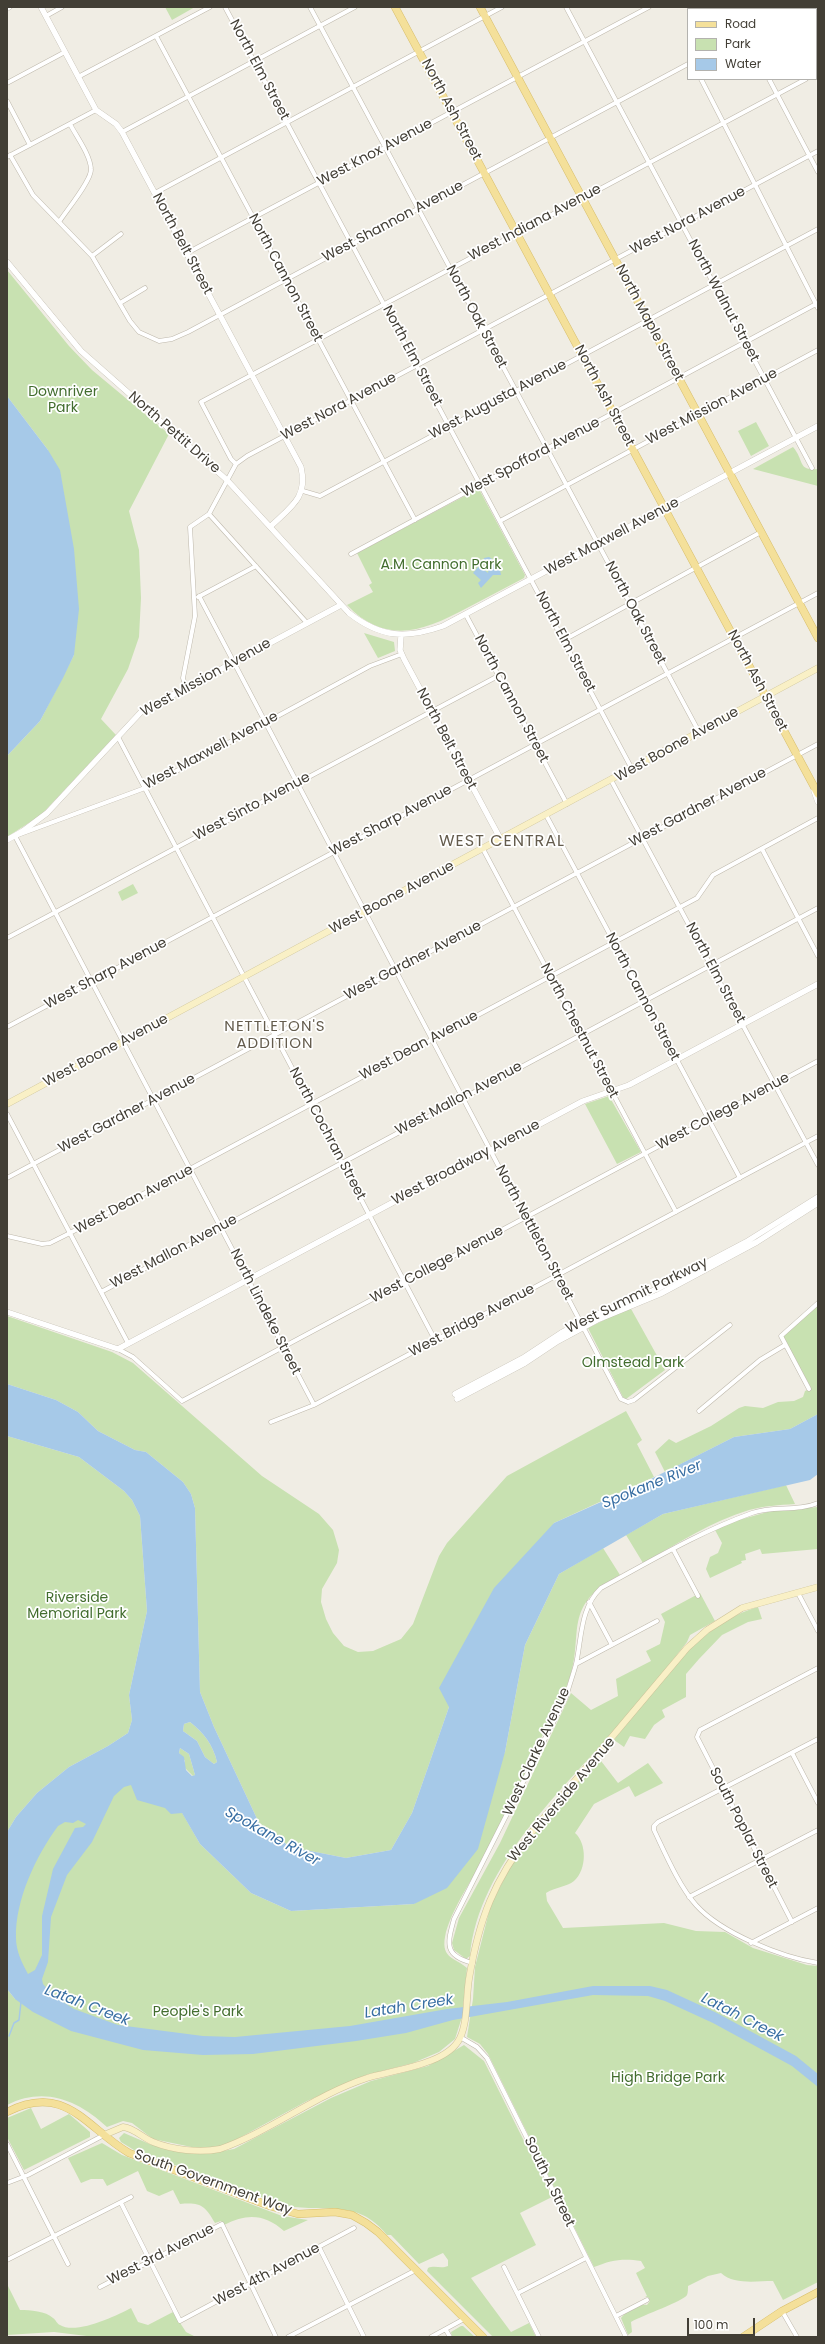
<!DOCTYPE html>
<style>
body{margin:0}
#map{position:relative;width:825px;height:2344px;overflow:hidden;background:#f0ede4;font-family:Poppins,sans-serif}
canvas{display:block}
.frame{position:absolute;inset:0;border:8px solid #423e35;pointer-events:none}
.legend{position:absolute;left:687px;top:8px;width:130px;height:72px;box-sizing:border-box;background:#fff;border:1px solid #b3b2ae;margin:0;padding:5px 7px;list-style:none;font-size:12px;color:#423e35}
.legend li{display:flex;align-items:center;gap:8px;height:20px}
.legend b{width:20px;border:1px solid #b3b2ae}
.scale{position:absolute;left:687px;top:2318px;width:68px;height:18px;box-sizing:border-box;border:2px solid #423e35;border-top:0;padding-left:5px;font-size:12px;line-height:14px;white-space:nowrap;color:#423e35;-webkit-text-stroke:3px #fff;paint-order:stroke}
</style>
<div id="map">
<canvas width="825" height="2344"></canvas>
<div class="frame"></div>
<ul class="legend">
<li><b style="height:5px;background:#f4e09a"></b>Road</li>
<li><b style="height:11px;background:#c8e1b1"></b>Park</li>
<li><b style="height:11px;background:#a6c9e8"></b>Water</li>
</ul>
<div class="scale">100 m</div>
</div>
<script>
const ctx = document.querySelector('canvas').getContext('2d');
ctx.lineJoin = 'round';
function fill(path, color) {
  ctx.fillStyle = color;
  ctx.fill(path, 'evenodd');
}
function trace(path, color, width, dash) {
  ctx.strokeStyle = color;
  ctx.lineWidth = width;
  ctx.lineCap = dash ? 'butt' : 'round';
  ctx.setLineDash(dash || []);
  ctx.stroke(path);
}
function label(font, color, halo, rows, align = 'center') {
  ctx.font = font + ' Poppins,sans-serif';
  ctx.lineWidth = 3.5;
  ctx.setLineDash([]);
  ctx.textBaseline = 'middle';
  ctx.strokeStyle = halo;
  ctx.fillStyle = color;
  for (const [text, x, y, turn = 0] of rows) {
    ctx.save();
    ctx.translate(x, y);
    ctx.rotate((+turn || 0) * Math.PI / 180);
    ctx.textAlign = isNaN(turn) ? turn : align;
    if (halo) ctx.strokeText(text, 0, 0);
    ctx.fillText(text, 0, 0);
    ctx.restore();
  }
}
fill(new Path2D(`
 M 165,7 L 195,7 L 172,20 Z
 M 7,270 L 69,346 L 92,370 L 169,434 L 129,511 L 139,550 L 141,598 L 139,637 L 128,669 L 101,719 L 116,735 L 41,815 L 7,837 L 7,756 L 40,721 L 74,655 L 48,450 L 7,396 Z
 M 756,422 L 769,446 L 751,456 L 738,431 Z
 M 793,447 C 805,461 797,471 818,469 L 818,486 L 753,469 Z
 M 476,490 L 480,491 L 525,575 L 524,578 C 505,588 486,598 467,608 C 424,631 386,646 347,605 L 373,592 L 369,585 L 372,583 L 357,553 Z
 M 364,633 L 394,642 L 395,651 L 378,658 Z
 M 133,884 L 138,893 L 122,901 L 118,892 Z
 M 609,1096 L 641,1152 L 617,1164 L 585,1104 Z
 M 818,1304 L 818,1414 L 790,1429 L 734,1437 L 665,1472 L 655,1452 L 669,1439 L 676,1443 L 711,1426 L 739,1408 L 745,1406 L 763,1408 L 778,1402 L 794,1401 L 803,1397 L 805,1391 L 811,1388 L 783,1336 Z
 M 630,1307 L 665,1370 L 626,1399 L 623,1397 L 588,1328 Z
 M 7,1316 L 112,1352 L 133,1363 L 262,1476 L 319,1514 L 333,1530 L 339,1550 L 337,1563 L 322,1589 L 321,1602 L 326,1619 L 333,1633 L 344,1646 L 358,1652 L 373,1651 L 401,1639 L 413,1624 L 439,1556 L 447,1543 L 507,1476 L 626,1411 L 642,1440 L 637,1444 L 654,1477 L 554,1523 L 449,1707 L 412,1813 L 391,1850 L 346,1858 L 290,1847 L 259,1823 L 214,1727 L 200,1692 L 195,1508 L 191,1494 L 183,1482 L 146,1452 L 135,1450 L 98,1431 L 78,1412 L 56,1400 L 7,1384 Z
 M 7,1436 L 79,1457 L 124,1491 L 132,1500 L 140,1516 L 147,1611 L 129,1695 L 132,1720 L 128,1733 L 108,1746 L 69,1767 L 37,1793 L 16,1817 L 7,1832 Z
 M 786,1485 L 795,1504 C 779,1505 764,1506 749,1510 C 712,1521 677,1544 643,1563 L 626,1535 L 663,1514 Z
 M 818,1507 L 818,1549 L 762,1554 L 760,1549 L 745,1554 L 746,1560 L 741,1561 L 742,1563 L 710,1578 L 706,1569 L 710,1557 L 718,1553 L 722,1543 L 715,1530 L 739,1520 L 771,1511 Z
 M 603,1548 L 620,1575 C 557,1608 588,1637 566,1688 C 558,1707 547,1725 538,1745 C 523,1778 508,1813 491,1846 C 478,1870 449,1912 445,1937 C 441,1959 456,1958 467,1968 L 462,2017 L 455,2039 L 439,2052 L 413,2063 L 366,2075 L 307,2101 L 230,2143 L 206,2150 L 153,2139 L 132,2123 L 123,2121 L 107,2127 C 78,2100 44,2086 7,2105 L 7,1989 L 15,1999 L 10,1975 L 7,1847 L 144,1746 L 200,1844 L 251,1893 L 291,1911 L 414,1904 L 505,1752 L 525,1645 L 559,1574 Z
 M 700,1593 L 715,1621 L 690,1635 L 687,1642 C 665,1669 645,1697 622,1722 C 565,1787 478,1865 470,1956 L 466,1959 L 454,1950 L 452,1943 L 459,1918 L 500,1843 L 571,1693 L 591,1710 L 618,1696 L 616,1679 L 651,1661 L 646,1651 L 660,1644 L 665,1622 L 661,1614 Z
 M 758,1607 L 762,1619 L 748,1622 L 722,1635 L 699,1659 L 686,1674 L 686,1697 L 662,1710 L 665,1717 L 654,1725 L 645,1739 L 630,1736 L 624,1747 L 614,1740 C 652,1694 697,1623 758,1607 Z
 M 190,1722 C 204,1733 213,1745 217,1762 L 214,1764 L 205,1757 L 197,1741 L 183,1731 L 184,1724 Z
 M 180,1748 L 189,1754 L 195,1775 L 193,1776 L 183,1766 L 185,1761 L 179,1753 Z
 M 598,1757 L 618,1783 L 648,1763 L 663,1783 L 635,1797 L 629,1786 L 594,1804 L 575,1833 C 587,1843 587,1870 574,1881 C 567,1887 555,1887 546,1893 L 547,1901 L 563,1928 L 664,1923 L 696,1931 L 725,1932 L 753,1948 L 807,1965 L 818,1966 L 818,2282 L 783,2300 L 773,2281 C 756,2281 734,2285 721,2273 L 708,2276 L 688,2286 C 688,2288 688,2293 687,2295 C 684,2301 643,2315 631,2322 L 632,2332 L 628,2335 L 621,2318 C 626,2311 640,2303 647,2305 L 650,2301 L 648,2297 L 645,2297 L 647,2296 L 636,2273 L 645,2268 L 641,2261 C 623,2258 611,2260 594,2267 L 488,2054 L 480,2044 L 467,2037 L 473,1999 L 475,1967 L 491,1904 L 520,1849 Z
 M 464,2045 L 484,2061 L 552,2197 L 520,2213 L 536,2245 L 471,2278 L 511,2332 L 529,2323 L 536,2337 L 493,2337 L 427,2271 L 428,2268 C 435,2265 441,2269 448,2266 L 448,2260 L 443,2253 L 419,2264 L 391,2235 L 387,2235 C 357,2197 324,2214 283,2205 L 134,2150 L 121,2142 L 119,2138 L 124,2133 L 152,2145 L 179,2152 L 206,2154 L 234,2149 L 331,2098 L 371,2081 L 428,2066 Z
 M 31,2108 L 41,2129 L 69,2114 L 90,2132 L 90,2137 L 24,2170 L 7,2137 L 7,2118 Z
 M 102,2143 L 122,2155 L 282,2216 L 308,2220 L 284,2231 C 265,2214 247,2213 224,2225 L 221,2221 L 215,2223 C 205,2206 201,2202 180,2204 L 173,2190 L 159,2196 L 147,2191 L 138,2171 L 107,2186 L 103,2179 L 91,2179 L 81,2183 L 68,2158 Z
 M 7,2284 L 20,2310 C 30,2310 46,2311 53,2318 C 56,2320 57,2324 60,2325 C 76,2335 116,2316 131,2308 L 138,2322 L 148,2325 L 173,2312 L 186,2332 L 196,2337 L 95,2337 L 54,2332 L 7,2335 Z
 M 461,2326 L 463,2326 L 475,2337 L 452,2337 L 451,2332 Z`), '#c8e1b1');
fill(new Path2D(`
 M 7,396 L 48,450 L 60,470 L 74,549 L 79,609 L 74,655 L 63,678 L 40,721 L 7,756 Z
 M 489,557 L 492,559 L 493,564 L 496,562 L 499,564 L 501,575 L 493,575 L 481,588 L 478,583 L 481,580 L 473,573 L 479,566 L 488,573 L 489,568 L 483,562 L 484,558 Z
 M 7,1384 L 56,1400 L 78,1412 L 98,1431 L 135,1450 L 146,1452 L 183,1482 L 191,1494 L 195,1508 L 200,1692 L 214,1727 L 259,1823 L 290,1847 L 346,1858 L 391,1850 L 412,1813 L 449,1707 L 439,1688 L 494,1588 L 554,1523 L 639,1485 L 734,1437 L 790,1429 L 818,1414 L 818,1474 L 810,1480 L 663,1514 L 559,1574 L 525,1645 L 505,1752 L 478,1849 L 447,1888 L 414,1904 L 291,1911 L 251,1893 L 200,1844 L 182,1813 L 171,1814 L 165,1808 L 137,1800 L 131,1785 L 124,1787 L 114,1796 L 92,1842 L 67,1875 L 51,1917 L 48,1962 L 42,1979 L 43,1984 L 54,1996 L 74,2009 L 118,2025 L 203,2036 L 235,2037 L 350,2026 L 447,2009 L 507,2002 L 593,1986 L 650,1986 L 667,1990 L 717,2013 L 796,2056 L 818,2074 L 818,2087 L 792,2066 L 713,2023 L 665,2001 L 648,1996 L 593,1995 L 453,2020 L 406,2033 L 356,2041 L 253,2054 L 203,2055 L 143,2050 L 71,2031 L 33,2012 L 15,1999 L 7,1989 L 7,1832 L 16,1817 L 37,1793 L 69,1767 L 108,1746 L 128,1733 L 132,1720 L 129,1695 L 147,1611 L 140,1516 L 132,1500 L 124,1491 L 79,1457 L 7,1436 ZM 190,1722 C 204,1733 213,1745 217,1762 L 214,1764 L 205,1757 L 197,1741 L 183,1731 L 184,1724 ZM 180,1748 L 189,1754 L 195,1775 L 192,1776 L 186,1770 L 184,1757 L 179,1753 ZM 78,1820 L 86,1824 L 83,1827 L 75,1828 L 53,1869 L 42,1916 L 42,1955 L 35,1970 L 28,1974 C 22,1963 16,1951 16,1938 C 15,1900 36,1856 58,1826 L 65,1822 L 73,1823 Z`), '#a6c9e8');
trace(new Path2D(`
 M 9,2036 L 14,2023 L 19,2020 L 21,2002`), '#a6c9e8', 1.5);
const minor = new Path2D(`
 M 225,7 L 632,769
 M 310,7 L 699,732
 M 566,7 L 812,468
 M 731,7 L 732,9
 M 7,9 L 10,7
 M 793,9 L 797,7
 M 46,16 L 62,7
 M 156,36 L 415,520
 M 816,74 L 818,72
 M 78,77 L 210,7
 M 701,79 L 818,308
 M 769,79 L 818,172
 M 7,83 L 65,52
 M 7,101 L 30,145
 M 122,132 L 355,7
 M 10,155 L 33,195 L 92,256 L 130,321 L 139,332 L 159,341 L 172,339 L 188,332 L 688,64
 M 7,157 L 96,110
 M 155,193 L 502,7
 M 59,222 C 66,211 92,180 91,169 C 90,154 76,136 70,124
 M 187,253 L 649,7
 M 92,256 L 121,234
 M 120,303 L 145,288
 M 236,464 L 231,459 L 201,402 L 806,79
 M 303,491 L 320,496 L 818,229
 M 209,514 L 307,623
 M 500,521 L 818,350
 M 351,554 L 816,304
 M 199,596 L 621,1399 L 628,1402 L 634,1400 L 730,1325
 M 198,597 L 256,566
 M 466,615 L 567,804
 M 564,640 L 761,532
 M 186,688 L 183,678 L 195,616 L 190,527 L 209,514 L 236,464 L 247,456 L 818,151
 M 118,737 L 435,1340
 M 611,780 L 818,1165
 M 546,815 L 740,1178
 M 483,849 L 676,1212
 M 762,849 L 818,956
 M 7,938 L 498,676
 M 7,1027 L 818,593
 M 7,1114 L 128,1343
 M 7,1178 L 818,744
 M 7,1236 L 42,1244 L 50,1243 L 70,1233 L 697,898 L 713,875 L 818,818
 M 101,1292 L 818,908
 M 118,1349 L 133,1357 L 182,1401 L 818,1061
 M 809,1389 L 781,1336 L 818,1303
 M 314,1405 L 15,836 L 145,788 L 370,666 L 402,654
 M 699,1411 L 760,1360 L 785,1345
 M 271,1422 L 314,1405 L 818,1136
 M 673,1549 L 698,1596
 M 798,1593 L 818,1631
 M 589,1602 L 612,1645
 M 576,1664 L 657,1621
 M 818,1739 L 658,1822 L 654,1826 L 654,1830 C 665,1853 679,1886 696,1905 C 721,1933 781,1957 818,1963
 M 792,1753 L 818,1803
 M 689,1897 L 818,1830
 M 792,1922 L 697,1737 L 700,1730 L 818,1668
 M 751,1943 L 818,1908
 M 473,1963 C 444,1956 447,1944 454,1919 L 566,1697 C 569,1686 573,1675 576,1664 C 582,1637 580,1608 601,1588 C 651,1561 699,1532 752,1513 C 773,1505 797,1512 818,1503
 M 460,2037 L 477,2047 L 487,2058 L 626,2337
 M 7,2144 L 68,2264
 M 7,2183 L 28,2175 L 104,2135
 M 121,2203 L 180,2321 L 354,2228
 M 319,2247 L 364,2337
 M 7,2260 L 131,2197
 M 504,2267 L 539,2337
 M 100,2287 L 222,2224 L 276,2337
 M 518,2293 L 586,2258
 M 782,2311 L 797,2337
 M 616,2316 L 647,2300
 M 446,2330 L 450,2337
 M 288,2337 L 416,2270
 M 431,2337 L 464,2319`);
const tertiary = new Path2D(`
 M 41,7 L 96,110 L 116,124 L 122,132 L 301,467 C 308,497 292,506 271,526
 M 7,262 L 81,351 L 227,480 L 349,613 C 381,638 406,639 443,626 L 818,426
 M 401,636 L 400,650 L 404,659 L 501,840
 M 814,791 L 818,802
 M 7,840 L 23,831 L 47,813 L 141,712 L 341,605
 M 7,1312 L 118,1349 L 583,1101 L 629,1085 L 818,984
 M 455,1394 L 523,1358 L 561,1333 L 595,1315 L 657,1289 L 746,1242 L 818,1197
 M 457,1399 L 525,1363 L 558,1341 L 597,1320 L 660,1294 L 757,1242 L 818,1203`);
const secondary = new Path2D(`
 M 7,1104 L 818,668
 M 104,2135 L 123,2127 C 134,2128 143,2138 153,2142 C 173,2150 199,2153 220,2149 C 271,2131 315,2095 367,2078 C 393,2070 447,2065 460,2038 C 468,2021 466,1997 469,1979 C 479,1919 494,1880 531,1833 L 687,1648 L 707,1630 L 742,1608 L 818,1587`);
const primary = new Path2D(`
 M 395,7 L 818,794
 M 480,7 L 818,638
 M 7,2112 C 66,2082 86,2128 129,2153 L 270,2206 L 298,2214 L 335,2212 L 352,2215 L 366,2223 L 378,2232 L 483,2337
 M 743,2337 L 782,2311 L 818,2292`);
trace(minor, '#beb8ab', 5);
trace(tertiary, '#beb8ab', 6);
trace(secondary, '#ccc298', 7);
trace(primary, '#d7be6c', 8);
trace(minor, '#fff', 4);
trace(tertiary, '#fff', 5.5);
trace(secondary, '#f9f0c6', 6);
trace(primary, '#f4e09a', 7);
label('14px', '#423e35', '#fff', [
 ["North Elm Street",259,70,62],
 ["North Ash Street",451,110,62],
 ["West Knox Avenue",375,153,-28],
 ["West Nora Avenue",688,221,-28],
 ["West Shannon Avenue",393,222,-28],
 ["West Indiana Avenue",535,223,-28],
 ["North Belt Street",182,244,62],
 ["North Cannon Street",285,278,62],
 ["North Walnut Street",723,301,62],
 ["North Oak Street",476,317,62],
 ["North Maple Street",649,323,62],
 ["North Elm Street",412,356,62],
 ["North Ash Street",604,396,62],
 ["West Augusta Avenue",498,400,-28],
 ["West Nora Avenue",339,407,-28],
 ["West Mission Avenue",712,407,-28],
 ["North Pettit Drive",174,433,41],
 ["West Spofford Avenue",531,458,-28],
 ["West Maxwell Avenue",612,537,-28],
 ["North Oak Street",635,613,62],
 ["North Elm Street",565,642,62],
 ["West Mission Avenue",206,678,-29],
 ["North Ash Street",757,681,62],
 ["North Cannon Street",511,699,62],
 ["North Belt Street",446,739,62],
 ["West Boone Avenue",677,745,-29],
 ["West Maxwell Avenue",211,751,-28],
 ["West Sinto Avenue",252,807,-28],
 ["West Gardner Avenue",698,808,-28],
 ["West Sharp Avenue",391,821,-28],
 ["West Boone Avenue",392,898,-28],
 ["West Gardner Avenue",413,961,-28],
 ["North Elm Street",715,973,62],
 ["West Sharp Avenue",106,974,-28],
 ["North Cannon Street",642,997,62],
 ["North Chestnut Street",579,1031,62],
 ["West Dean Avenue",419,1046,-28],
 ["West Boone Avenue",106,1051,-28],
 ["West Mallon Avenue",459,1099,-28],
 ["West College Avenue",723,1112,-28],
 ["West Gardner Avenue",127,1114,-28],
 ["North Cochran Street",327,1134,62],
 ["West Broadway Avenue",466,1163,-28],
 ["West Dean Avenue",134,1200,-28],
 ["North Nettleton Street",534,1233,62],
 ["West Mallon Avenue",174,1252,-28],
 ["West College Avenue",437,1265,-28],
 ["West Summit Parkway",637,1296,-26],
 ["North Lindeke Street",265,1312,63],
 ["West Bridge Avenue",472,1321,-28],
 ["West Clarke Avenue",537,1752,-65],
 ["West Riverside Avenue",562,1800,-50],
 ["South Poplar Street",743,1828,63],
 ["South A Street",549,2182,64],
 ["South Government Way",213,2183,20],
 ["West 3rd Avenue",161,2255,-27],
 ["West 4th Avenue",267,2275,-28]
]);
label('14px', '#426d2e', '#fff', [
 ["Downriver",63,392],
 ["Park",63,408],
 ["A.M. Cannon Park",441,565],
 ["Olmstead Park",633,1363],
 ["Riverside",77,1598],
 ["Memorial Park",77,1614],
 ["People's Park",198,2012],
 ["High Bridge Park",668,2078]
]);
ctx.letterSpacing = '1px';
label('15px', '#645c4d', '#fff', [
 ["NETTLETON'S",275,1027],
 ["ADDITION",275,1044]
]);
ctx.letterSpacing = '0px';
label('italic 15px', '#396fa3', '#fff', [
 ["Spokane River",652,1485,-22],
 ["Spokane River",272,1837,29],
 ["Latah Creek",87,2006,21],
 ["Latah Creek",409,2007,-9],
 ["Latah Creek",742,2018,27]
]);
ctx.letterSpacing = '1px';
label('16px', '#645c4d', '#fff', [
 ["WEST CENTRAL",502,842]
]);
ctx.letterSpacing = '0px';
</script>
